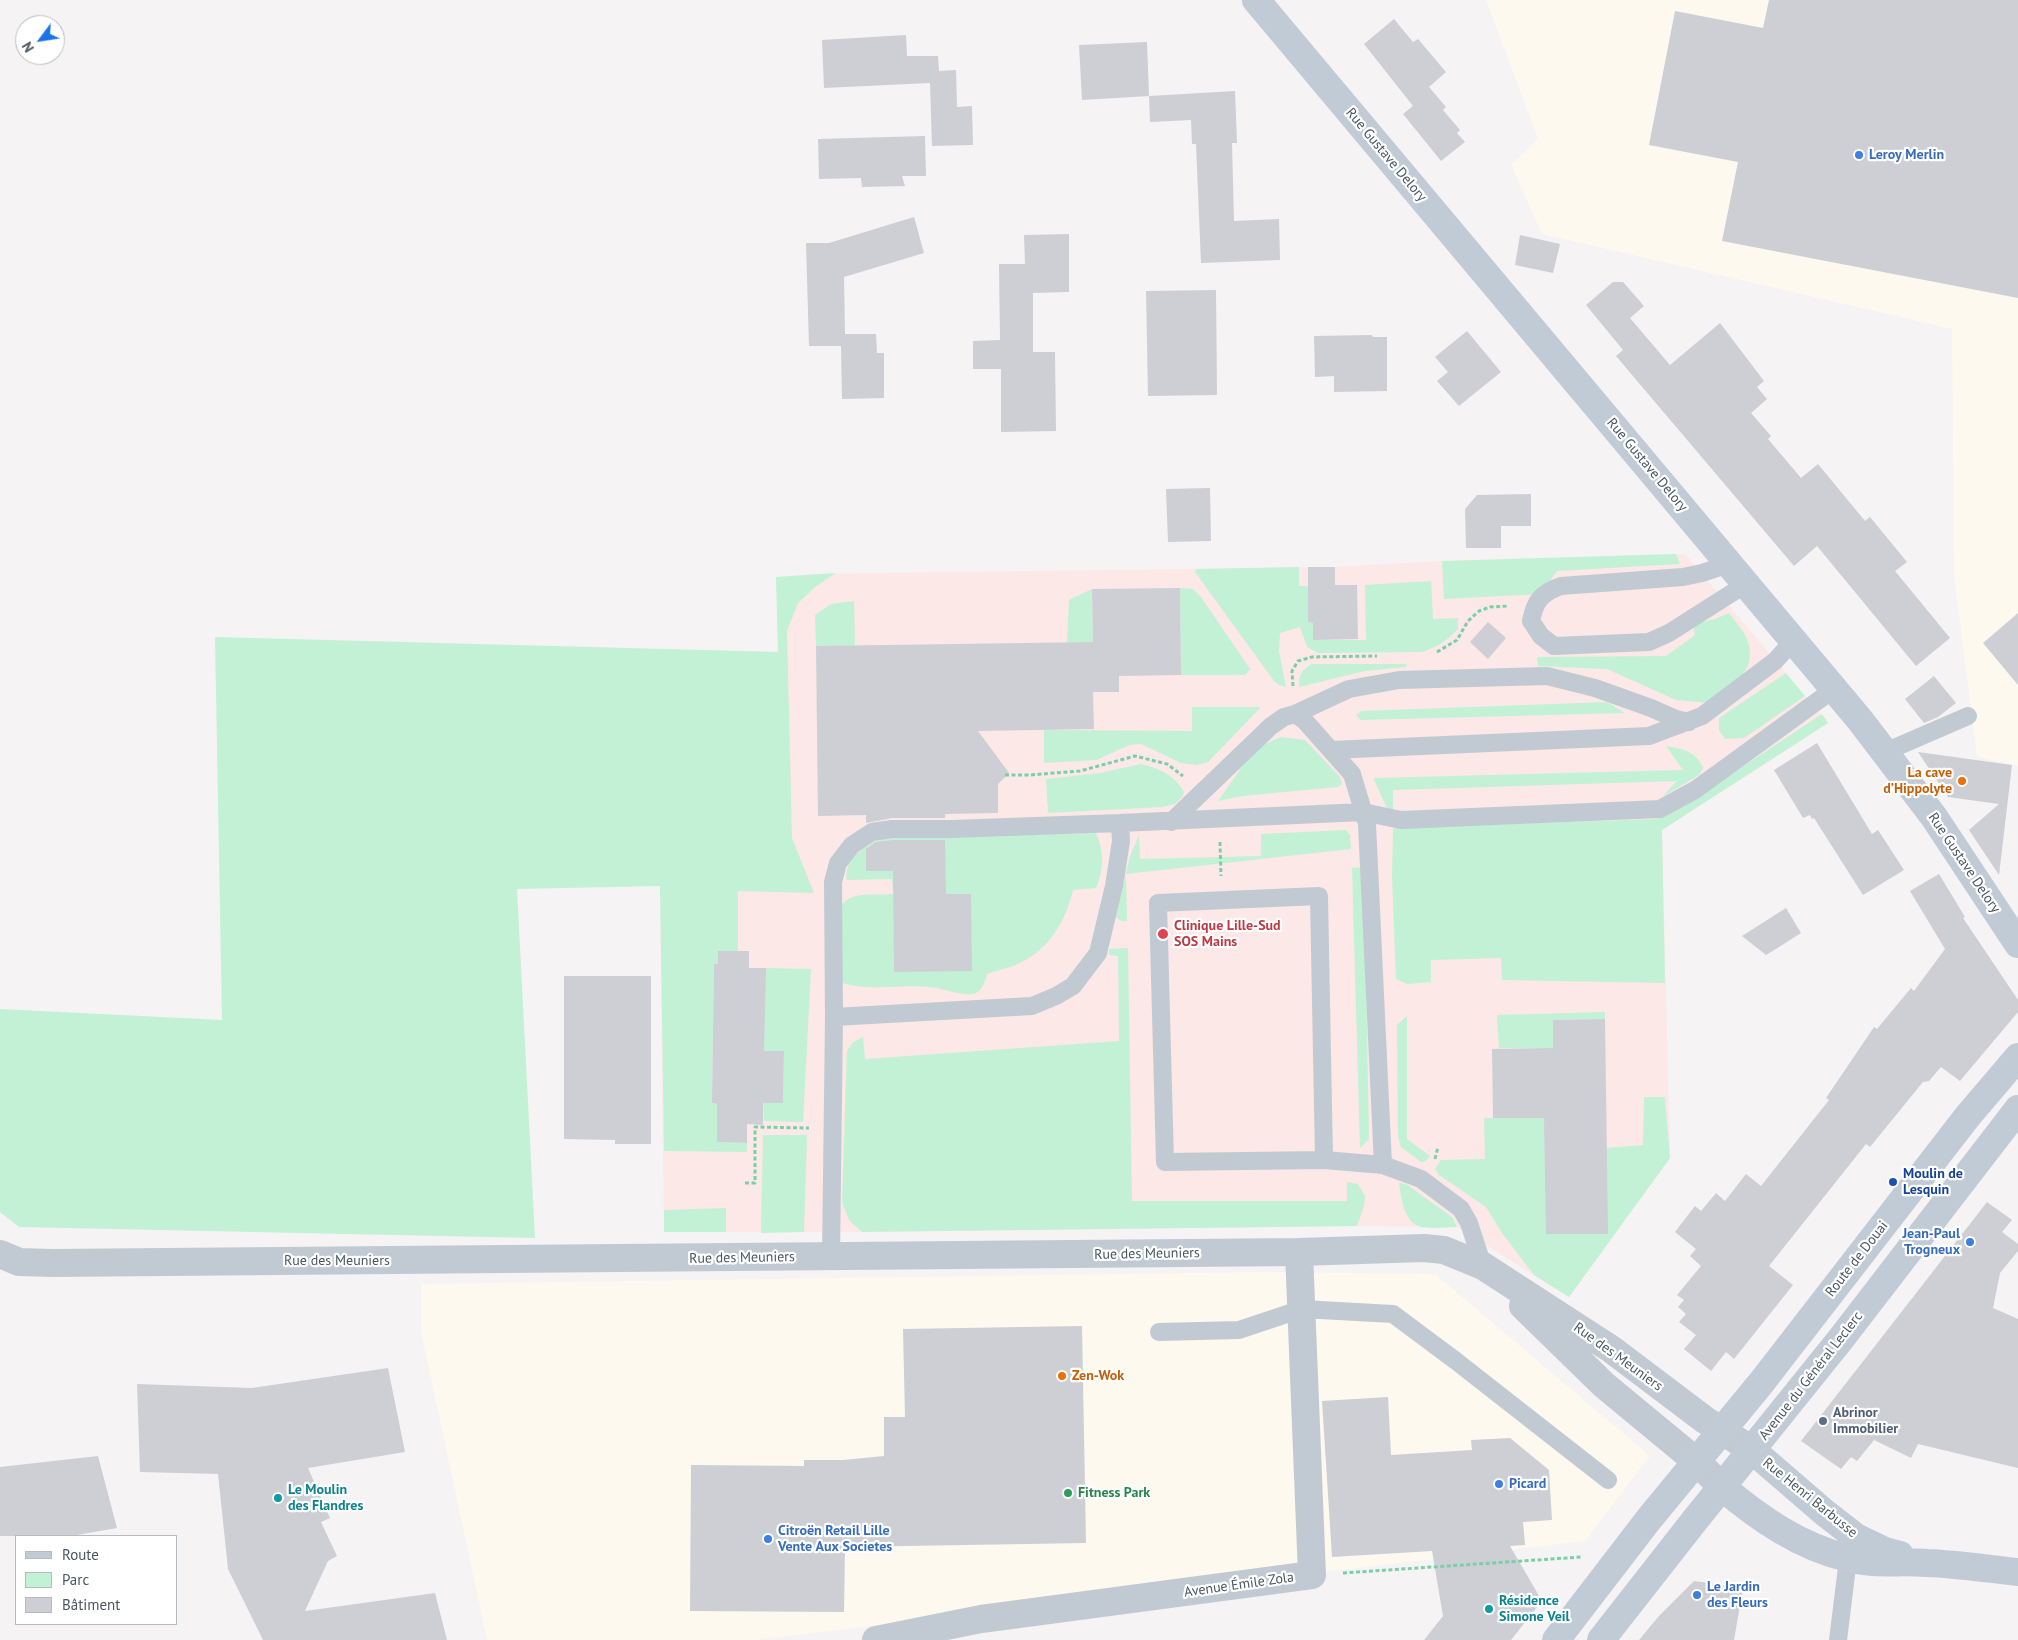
<!DOCTYPE html>
<meta charset="utf-8">
<style>
body{margin:0}
#map{position:relative;width:2018px;height:1640px;overflow:hidden;background:#f5f3f3;font-family:"PT Sans",sans-serif}
canvas{display:block}
.legend{position:absolute;left:15px;top:1535px;width:162px;height:90px;box-sizing:border-box;background:#fff;border:1px solid #b7bbc0;margin:0;padding:6px 9px;list-style:none;font-size:15px;color:#4a5661}
.legend li{display:flex;align-items:center;gap:10px;height:25px}
.legend b{width:25px;border:1px solid #b7bbc0}
.north{position:absolute;left:15px;top:15px;width:50px;height:50px;box-sizing:border-box;background:#fff;border:1px solid #b7bbc0;border-radius:50%;rotate:239deg;font-size:14px;font-weight:700;line-height:20px;text-align:center;color:#4a5661}
.north::after{content:'';display:block;margin:auto;width:18px;height:22px;background:#1a73e8;clip-path:polygon(50% 0,100% 100%,50% 72%,0 100%)}
</style>
<div id="map">
<canvas width="2018" height="1640"></canvas>
<ul class="legend">
<li><b style="height:6px;background:#c1cbd6"></b>Route</li>
<li><b style="height:14px;background:#c3f1d5"></b>Parc</li>
<li><b style="height:14px;background:#cdcfd5"></b>Bâtiment</li>
</ul>
<div class="north">N</div>
</div>
<script>
const ctx = document.querySelector('canvas').getContext('2d');
ctx.lineJoin = 'round';
function fill(path, color) {
  ctx.fillStyle = color;
  ctx.fill(path, 'evenodd');
}
function trace(path, color, width, dash) {
  ctx.strokeStyle = color;
  ctx.lineWidth = width;
  ctx.lineCap = dash ? 'butt' : 'round';
  ctx.setLineDash(dash || []);
  ctx.stroke(path);
}
function label(font, color, halo, rows, align = 'center') {
  ctx.font = font + ' "PT Sans",sans-serif';
  ctx.lineWidth = 4.5;
  ctx.setLineDash([]);
  ctx.textBaseline = 'middle';
  ctx.strokeStyle = halo;
  ctx.fillStyle = color;
  for (const [text, x, y, turn = 0] of rows) {
    ctx.save();
    ctx.translate(x, y);
    ctx.rotate((+turn || 0) * Math.PI / 180);
    ctx.textAlign = isNaN(turn) ? turn : align;
    if (halo) ctx.strokeText(text, 0, 0);
    ctx.fillText(text, 0, 0);
    ctx.restore();
  }
}
fill(new Path2D(`
 M 1486,0 L 2018,0 L 2018,766 L 1977,757 L 1954,576 L 1952,329 L 1542,234 L 1511,165 L 1538,139 Z
 M 1260,1272 L 1435,1274 L 1650,1456 L 1585,1541 L 754,1640 L 487,1640 L 421,1332 L 421,1284 Z`), '#fdf9ef');
fill(new Path2D(`
 M 1685,554 L 1828,723 L 1662,830 L 1670,1158 L 1569,1297 L 1457,1227 L 1357,1226 L 862,1232 L 664,1232 L 660,886 L 786,886 L 776,577 L 815,574 L 1335,567 L 1442,561 Z`), '#fce8e6');
fill(new Path2D(`
 M 1676,554 L 1680,564 L 1557,571 L 1541,594 L 1444,599 L 1442,561 Z
 M 1299,567 L 1299,586 L 1313,586 L 1314,640 L 1366,640 L 1365,585 L 1431,581 L 1433,619 L 1458,618 L 1458,629 C 1447,641 1437,647 1422,652 L 1318,653 L 1307,647 L 1300,627 L 1280,633 L 1279,651 L 1286,687 L 1279,685 L 1274,681 L 1195,572 L 1196,569 Z
 M 836,573 L 815,587 L 798,603 L 787,631 L 792,838 L 814,893 L 738,891 L 738,951 L 718,951 L 718,964 L 714,964 L 712,1103 L 717,1104 L 717,1142 L 747,1143 L 747,1152 L 664,1151 L 660,886 L 517,889 L 535,1238 L 19,1227 L 0,1212 L 0,1009 L 222,1020 L 215,637 L 778,652 L 776,577 Z
 M 1180,588 L 1193,589 L 1201,597 L 1250,669 L 1245,675 L 1181,675 Z
 M 1092,589 L 1093,642 L 1067,643 L 1069,600 Z
 M 854,601 L 855,646 L 816,646 L 815,615 L 831,604 Z
 M 1729,613 C 1734,620 1741,628 1745,635 C 1762,670 1732,684 1709,703 L 1676,700 L 1607,669 L 1538,666 L 1537,657 L 1666,656 L 1695,635 L 1693,624 L 1715,619 Z
 M 1312,664 L 1407,664 L 1406,667 L 1365,671 L 1299,687 C 1299,675 1301,670 1312,664 Z
 M 1786,673 L 1805,696 L 1744,738 L 1725,739 L 1719,730 L 1719,718 Z
 M 1607,702 L 1625,713 L 1361,720 L 1356,715 L 1362,711 Z
 M 1192,707 L 1261,707 L 1208,762 L 1197,765 L 1181,763 L 1141,744 L 1129,745 L 1097,760 L 1044,763 L 1044,730 L 1192,731 Z
 M 1822,714 L 1828,723 L 1662,830 L 1665,983 L 1502,980 L 1501,958 L 1431,960 L 1431,982 L 1407,984 L 1396,979 L 1392,876 L 1393,828 L 1656,819 L 1676,811 Z
 M 1281,737 L 1305,740 L 1340,777 L 1342,784 L 1338,787 L 1242,796 L 1218,801 L 1244,764 L 1263,745 Z
 M 1666,746 C 1683,749 1696,751 1703,768 L 1699,775 L 1662,797 L 1677,781 L 1393,790 L 1393,810 L 1387,808 L 1374,780 L 1374,778 L 1683,770 Z
 M 1141,764 C 1160,768 1174,775 1184,792 L 1183,796 L 1175,804 L 1162,807 L 1048,813 L 1046,779 L 1100,773 Z
 M 1346,830 L 1350,835 L 1351,849 L 1126,874 L 1127,921 L 1121,921 L 1116,917 L 1130,856 L 1139,835 L 1140,859 L 1261,856 L 1261,834 Z
 M 1096,833 C 1104,852 1104,869 1096,888 L 1073,890 C 1066,921 1049,949 1020,963 C 1010,968 998,970 987,974 C 985,980 983,990 976,993 C 967,998 942,988 931,987 C 903,984 865,992 840,982 L 840,907 C 851,890 875,896 893,894 L 892,879 L 847,880 C 843,865 858,850 872,843 C 877,840 885,839 891,838 Z
 M 1364,867 L 1369,1139 L 1360,1148 L 1352,868 Z
 M 1128,948 L 1132,1201 L 1347,1201 L 1347,1182 L 1358,1184 L 1365,1196 L 1364,1206 L 1357,1226 L 862,1232 L 849,1220 L 842,1202 L 847,1051 L 853,1042 L 863,1037 L 865,1059 L 1119,1041 L 1118,956 L 1109,955 L 1109,949 Z
 M 765,968 L 811,969 L 803,1122 L 764,1121 L 763,1103 L 783,1103 L 784,1051 L 764,1051 Z
 M 1605,1012 L 1605,1019 L 1553,1020 L 1553,1050 L 1544,1048 L 1499,1048 L 1497,1015 Z
 M 1407,1016 L 1407,1139 L 1430,1156 L 1426,1161 L 1421,1162 L 1401,1147 L 1398,1137 L 1397,1025 Z
 M 1644,1097 L 1665,1097 L 1670,1158 L 1569,1297 L 1534,1275 L 1502,1233 L 1486,1207 L 1439,1175 L 1435,1169 L 1441,1160 L 1485,1159 L 1484,1118 L 1544,1118 L 1568,1234 L 1607,1234 L 1606,1148 L 1643,1145 Z
 M 763,1135 L 807,1135 L 804,1232 L 761,1233 Z
 M 1399,1183 L 1406,1184 L 1452,1217 L 1457,1227 C 1446,1227 1432,1229 1421,1227 C 1404,1223 1401,1197 1399,1183 Z
 M 726,1208 L 726,1232 L 664,1232 L 664,1210 Z`), '#c3f1d5');
fill(new Path2D(`
 M 1769,0 L 2018,0 L 2018,298 L 1722,241 L 1738,162 L 1649,145 L 1675,11 L 1763,28 Z
 M 1394,19 L 1413,42 L 1418,39 L 1446,72 L 1429,87 L 1446,107 L 1443,110 L 1460,130 L 1457,133 L 1465,142 L 1441,161 L 1403,114 L 1413,106 L 1364,44 Z
 M 906,35 L 907,56 L 938,56 L 939,71 L 956,70 L 957,107 L 972,106 L 973,145 L 932,146 L 930,83 L 824,88 L 822,40 Z
 M 1147,42 L 1149,96 L 1082,100 L 1079,45 Z
 M 1235,91 L 1237,143 L 1232,143 L 1234,221 L 1279,219 L 1280,260 L 1201,263 L 1196,144 L 1192,144 L 1191,120 L 1150,122 L 1149,96 Z
 M 925,136 L 926,176 L 902,176 L 905,186 L 862,187 L 861,178 L 819,179 L 818,139 Z
 M 914,217 L 924,253 L 844,277 L 845,334 L 876,334 L 877,353 L 884,353 L 884,398 L 842,399 L 841,346 L 809,346 L 806,243 L 829,243 Z
 M 1069,234 L 1069,292 L 1033,293 L 1033,352 L 1055,352 L 1056,431 L 1001,432 L 1001,369 L 973,369 L 973,341 L 1000,340 L 999,264 L 1025,264 L 1024,235 Z
 M 1520,235 L 1560,244 L 1553,273 L 1515,265 Z
 M 1613,282 L 1623,282 L 1644,306 L 1630,318 L 1670,365 L 1720,323 L 1764,381 L 1757,387 L 1767,399 L 1751,413 L 1771,436 L 1768,439 L 1801,478 L 1818,464 L 1865,521 L 1870,517 L 1907,562 L 1895,571 L 1950,638 L 1916,666 L 1817,546 L 1794,566 L 1616,356 L 1623,350 L 1586,305 Z
 M 1216,290 L 1217,395 L 1148,396 L 1146,291 Z
 M 1467,331 L 1501,372 L 1459,406 L 1437,381 L 1448,372 L 1435,357 Z
 M 1372,335 L 1373,337 L 1387,337 L 1387,391 L 1334,392 L 1334,376 L 1315,377 L 1314,336 Z
 M 1210,488 L 1211,541 L 1168,542 L 1166,489 Z
 M 1531,494 L 1531,526 L 1501,526 L 1501,548 L 1466,548 L 1465,509 L 1477,495 Z
 M 1308,567 L 1335,567 L 1335,585 L 1357,585 L 1358,639 L 1313,640 L 1313,623 L 1308,622 Z
 M 1180,588 L 1181,675 L 1119,676 L 1119,692 L 1093,692 L 1094,729 L 978,731 L 1009,773 L 998,784 L 998,813 L 945,814 L 945,818 L 892,818 L 866,823 L 866,815 L 818,816 L 816,646 L 1093,642 L 1092,589 Z
 M 2018,613 L 2018,685 L 1983,643 Z
 M 1488,622 L 1506,638 L 1488,659 L 1470,642 Z
 M 1934,676 L 1956,703 L 1938,717 L 1924,723 L 1905,699 Z
 M 1817,743 L 1872,834 L 1878,830 L 1904,870 L 1863,895 L 1814,818 L 1812,819 L 1810,815 L 1803,818 L 1774,770 Z
 M 1918,752 L 2012,765 L 1999,875 L 1969,830 L 1999,804 L 1948,797 Z
 M 893,840 L 945,840 L 946,894 L 971,894 L 972,971 L 894,972 L 893,871 L 866,871 L 866,849 L 876,842 Z
 M 1939,874 L 1965,917 L 1963,918 L 2018,1000 L 2018,1012 L 1960,1081 L 1941,1067 L 1929,1081 L 1923,1082 L 1870,1147 L 1866,1144 L 1769,1266 L 1793,1285 L 1734,1359 L 1726,1352 L 1711,1371 L 1684,1349 L 1696,1335 L 1679,1322 L 1686,1314 L 1678,1307 L 1684,1300 L 1677,1295 L 1701,1266 L 1690,1256 L 1696,1249 L 1675,1232 L 1695,1206 L 1701,1211 L 1716,1193 L 1725,1201 L 1746,1174 L 1761,1186 L 1829,1100 L 1826,1098 L 1874,1027 L 1877,1029 L 1911,988 L 1914,991 L 1945,949 L 1910,891 Z
 M 1786,908 L 1801,933 L 1779,947 L 1766,955 L 1742,936 Z
 M 718,951 L 749,951 L 749,968 L 766,968 L 764,1051 L 784,1051 L 783,1103 L 763,1103 L 763,1125 L 747,1124 L 747,1143 L 717,1142 L 717,1104 L 712,1103 L 714,964 L 718,964 Z
 M 564,976 L 651,976 L 651,1144 L 615,1144 L 615,1140 L 564,1139 Z
 M 1605,1019 L 1608,1234 L 1546,1234 L 1544,1118 L 1493,1118 L 1492,1049 L 1553,1048 L 1553,1020 Z
 M 1987,1202 L 2012,1220 L 2002,1232 L 2018,1244 L 2018,1251 L 2000,1273 L 1993,1308 L 2018,1319 L 2018,1468 L 1918,1444 L 1911,1458 L 1874,1440 L 1857,1461 L 1851,1457 L 1841,1469 L 1801,1441 Z
 M 1082,1326 L 1086,1543 L 845,1547 L 844,1612 L 690,1611 L 691,1465 L 804,1466 L 804,1460 L 843,1460 L 884,1456 L 884,1417 L 905,1417 L 903,1329 Z
 M 388,1368 L 405,1452 L 308,1468 L 330,1518 L 321,1522 L 337,1556 L 328,1561 L 305,1611 L 435,1593 L 447,1640 L 263,1640 L 228,1569 L 218,1474 L 140,1472 L 137,1384 L 252,1388 Z
 M 1388,1397 L 1391,1455 L 1472,1450 L 1471,1440 L 1510,1438 L 1549,1470 L 1552,1520 L 1523,1522 L 1525,1545 L 1510,1546 L 1542,1601 L 1511,1640 L 1424,1640 L 1443,1616 L 1432,1551 L 1332,1557 L 1322,1401 Z
 M 98,1456 L 117,1528 L 71,1536 L 0,1536 L 0,1467 Z
 M 1694,1581 L 1743,1588 L 1734,1640 L 1639,1640 L 1658,1617 Z`), '#cdcfd5');
trace(new Path2D(`
 M 1437,652 L 1457,640 L 1468,621 L 1479,611 L 1490,607 L 1509,606
 M 1293,686 L 1292,671 L 1298,661 L 1312,657 L 1377,656
 M 1005,775 L 1030,775 L 1080,771 L 1135,756 L 1167,764 L 1183,776
 M 1220,842 L 1221,876
 M 1435,1159 L 1438,1147
 M 745,1183 L 755,1183 L 755,1127 L 809,1128
 M 1343,1573 L 1581,1557`), '#7ad0a6', 3, [4, 2.5]);
trace(new Path2D(`
 M 1729,564 L 1702,573 L 1683,577 L 1561,586 C 1541,593 1535,601 1531,621 L 1541,636 L 1554,646 L 1649,642 L 1669,633 L 1746,584
 M 1295,714 L 1349,689 L 1399,680 L 1547,676 L 1595,688 L 1651,708 L 1676,719 L 1689,722
 M 1331,750 L 1649,736 L 1702,716 L 1775,661 L 1794,640
 M 1885,752 L 1968,716
 M 1171,822 L 1271,726 L 1284,717 L 1295,714 L 1304,720 L 1352,774 L 1367,824 L 1383,1165
 M 834,1017 L 833,882 L 838,863 L 852,845 L 872,832 L 892,829 L 952,829 L 1120,823 L 1363,812 L 1401,820 L 1660,809 L 1695,790 L 1834,689
 M 1324,1160 L 1319,896 L 1158,903 L 1165,1162 L 1324,1160 L 1383,1165 L 1421,1179 L 1461,1209 L 1469,1223 L 1483,1266
 M 831,1257 L 834,1017 L 1032,1006 L 1056,996 L 1073,986 L 1098,953 L 1114,886 L 1121,841 L 1120,823
 M 1159,1332 L 1239,1330 L 1302,1309 L 1393,1314 L 1456,1361 L 1608,1480
 M 1838,1640 L 1848,1559`), '#c1cad2', 18);
trace(new Path2D(`
 M 0,1254 L 19,1262 L 52,1263 L 1299,1252 L 1424,1248 L 1444,1250 L 1483,1266 L 1611,1349 L 1705,1420 L 1752,1450
 M 1523,1306 L 1604,1385 L 1696,1461 L 1722,1487
 M 876,1640 L 981,1619 L 1312,1575 L 1299,1252`), '#c1cad2', 28);
trace(new Path2D(`
 M 1256,0 L 1860,720 L 1934,817 L 2018,944
 M 1752,1450 L 1825,1513 L 1856,1537 L 1885,1551 L 1900,1555
 M 1722,1487 C 1760,1519 1799,1546 1847,1558 C 1874,1565 1900,1561 1927,1563 C 1957,1564 1988,1569 2018,1572
 M 1556,1640 L 1649,1519 L 1761,1383 L 1967,1117 L 2018,1057
 M 1601,1640 L 1695,1520 L 1840,1340 L 2018,1109`), '#c1cbd6', 28);
for (const [x, y, r, color] of [
 [1859,155,5,"#3f7fe0"],
 [1962,781,5,"#e8710a"],
 [1163,934,6,"#e0444e"],
 [1893,1182,5,"#1a4fb4"],
 [1970,1242,5,"#3f7fe0"],
 [1062,1376,5,"#e8710a"],
 [1823,1421,5,"#5c6f8a"],
 [1499,1484,5,"#3f7fe0"],
 [1068,1493,5,"#2e9e5b"],
 [278,1498,5,"#0f9aa8"],
 [768,1539,5,"#3f7fe0"],
 [1697,1595,5,"#3f7fe0"],
 [1489,1609,5,"#0f9aa8"]
]) {
  const dot = new Path2D();
  dot.arc(x, y, r, 0, 2 * Math.PI);
  ctx.fillStyle = color;
  ctx.fill(dot);
  trace(dot, '#fff', 2);
}
label('14px', '#4a5661', '#fff', [
 ["Rue Gustave Delory",1386,155,50],
 ["Rue Gustave Delory",1647,465,50],
 ["Rue Gustave Delory",1964,863,56],
 ["Rue des Meuniers",1147,1254,-1],
 ["Rue des Meuniers",742,1258,-1],
 ["Route de Douai",1857,1259,-52],
 ["Rue des Meuniers",337,1261],
 ["Rue des Meuniers",1618,1357,36],
 ["Avenue du Général Leclerc",1811,1376,-52],
 ["Rue Henri Barbusse",1810,1498,39],
 ["Avenue Émile Zola",1239,1585,-8]
]);
label('bold 14px', '#366cbe', '#fff', [
 ["Leroy Merlin",1869,155],
 ["Jean-Paul",1960,1234,"right"],
 ["Trogneux",1960,1250,"right"],
 ["Picard",1509,1484],
 ["Citroën Retail Lille",778,1531],
 ["Vente Aux Societes",778,1547],
 ["Le Jardin",1707,1587],
 ["des Fleurs",1707,1603]
], 'left');
label('bold 14px', '#c56008', '#fff', [
 ["La cave",1952,773],
 ["d’Hippolyte",1952,789],
 ["Zen-Wok",1072,1376,"left"]
], 'right');
label('bold 14px', '#be3a42', '#fff', [
 ["Clinique Lille-Sud",1174,926],
 ["SOS Mains",1174,942]
], 'left');
label('bold 14px', '#164399', '#fff', [
 ["Moulin de",1903,1174],
 ["Lesquin",1903,1190]
], 'left');
label('bold 14px', '#4e5e75', '#fff', [
 ["Abrinor",1833,1413],
 ["Immobilier",1833,1429]
], 'left');
label('bold 14px', '#0d838f', '#fff', [
 ["Le Moulin",288,1490],
 ["des Flandres",288,1506],
 ["Résidence",1499,1601],
 ["Simone Veil",1499,1617]
], 'left');
label('bold 14px', '#27864d', '#fff', [
 ["Fitness Park",1078,1493]
], 'left');
</script>
